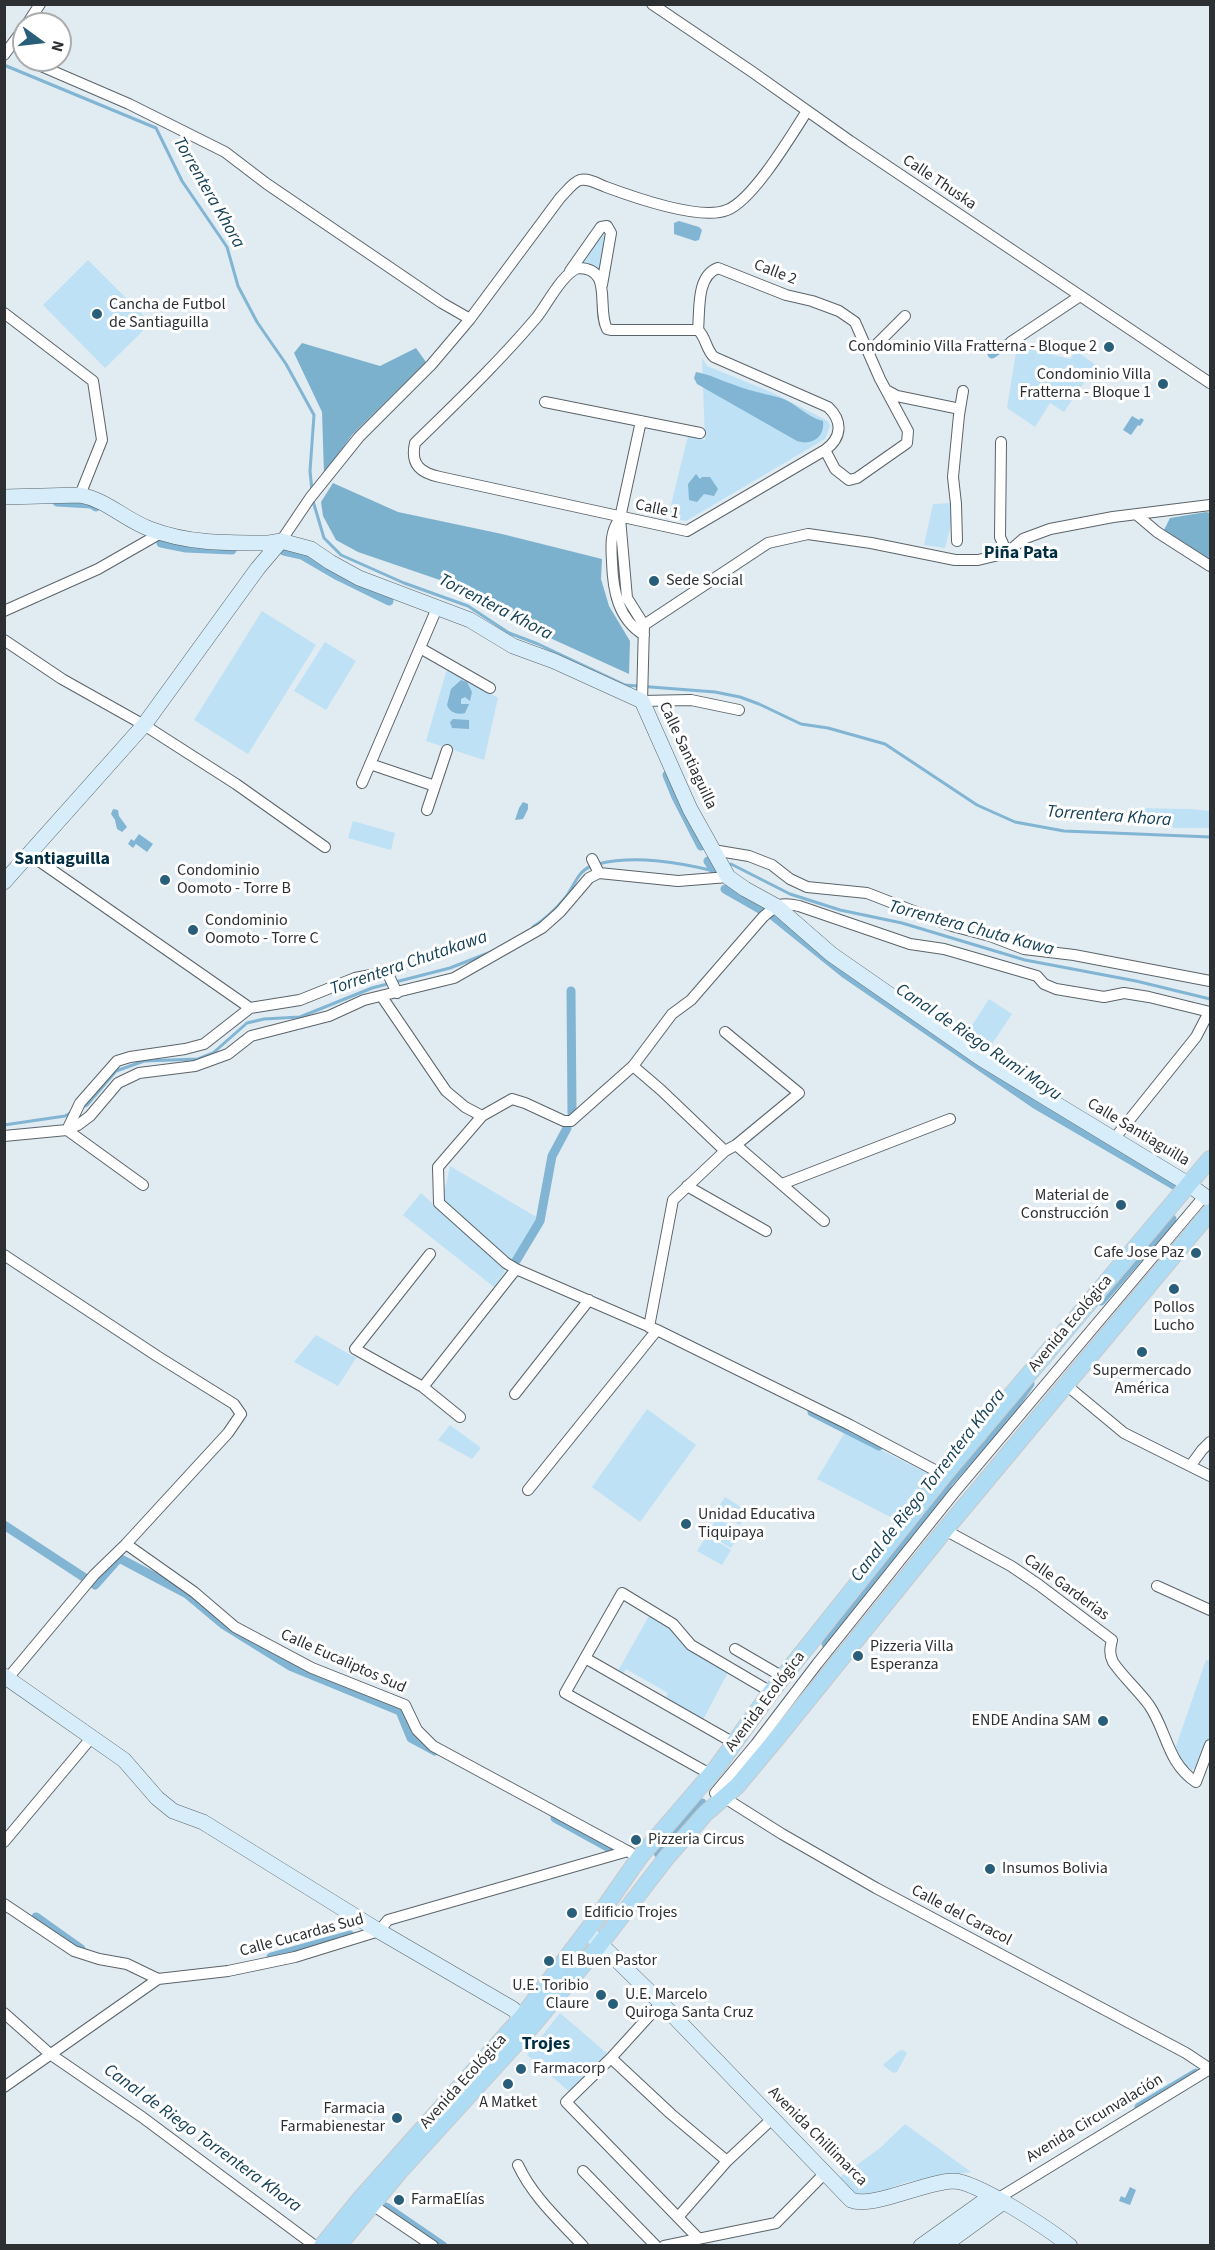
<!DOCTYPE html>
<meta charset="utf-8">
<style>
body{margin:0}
#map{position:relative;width:1215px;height:2250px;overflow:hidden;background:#e1ebf2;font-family:"Source Sans 3",sans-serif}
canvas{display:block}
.frame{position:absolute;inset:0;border:6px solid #2c3033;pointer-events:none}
.north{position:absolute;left:12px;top:12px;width:60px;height:60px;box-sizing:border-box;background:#fff;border:2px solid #abacad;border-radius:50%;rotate:105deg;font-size:16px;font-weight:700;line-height:24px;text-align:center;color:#2c3033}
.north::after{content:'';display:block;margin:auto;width:21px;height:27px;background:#295e7a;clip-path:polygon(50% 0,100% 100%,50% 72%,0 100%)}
</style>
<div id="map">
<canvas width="1215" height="2250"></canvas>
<div class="frame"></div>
<div class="north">N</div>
</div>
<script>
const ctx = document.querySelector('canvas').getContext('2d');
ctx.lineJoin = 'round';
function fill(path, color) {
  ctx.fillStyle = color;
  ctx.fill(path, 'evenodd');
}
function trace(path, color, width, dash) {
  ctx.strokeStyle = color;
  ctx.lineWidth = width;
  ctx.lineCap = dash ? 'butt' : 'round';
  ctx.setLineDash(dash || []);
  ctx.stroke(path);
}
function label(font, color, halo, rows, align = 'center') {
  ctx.font = font + ' "Source Sans 3",sans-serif';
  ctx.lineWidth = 6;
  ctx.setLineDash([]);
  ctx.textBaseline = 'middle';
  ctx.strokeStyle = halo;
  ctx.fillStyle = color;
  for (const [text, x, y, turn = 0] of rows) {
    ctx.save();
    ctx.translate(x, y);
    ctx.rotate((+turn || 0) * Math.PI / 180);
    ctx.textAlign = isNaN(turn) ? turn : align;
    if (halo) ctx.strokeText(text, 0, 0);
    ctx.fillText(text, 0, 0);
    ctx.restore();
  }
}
fill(new Path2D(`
 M 603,234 L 606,235 L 602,275 L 578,265 L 599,235 Z
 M 88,260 L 151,323 L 105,368 L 43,305 Z
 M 1017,346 L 1070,359 L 1076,351 L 1096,365 L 1064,412 L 1050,403 L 1035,427 L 1007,408 Z
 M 702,358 L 707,366 L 771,392 L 828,421 L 830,426 L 825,439 L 686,521 L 668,517 L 688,436 L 705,440 Z
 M 952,503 L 952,521 L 945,548 L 924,545 L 933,504 Z
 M 262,611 L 316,645 L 248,754 L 194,720 Z
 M 325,642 L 356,661 L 326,710 L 294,691 Z
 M 447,669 L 498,698 L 484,760 L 426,741 Z
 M 1131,808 L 1190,809 L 1210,811 L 1210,828 L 1174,828 L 1159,818 L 1134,816 Z
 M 353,821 L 395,833 L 391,850 L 348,838 Z
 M 989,999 L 1012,1014 L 988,1050 L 966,1035 Z
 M 450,1166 L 538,1218 L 513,1261 L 445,1203 L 443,1197 Z
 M 421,1193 L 505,1268 L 504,1273 L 494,1287 L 403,1215 Z
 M 316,1335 L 356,1358 L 338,1386 L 294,1362 Z
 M 647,1409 L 696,1445 L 640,1522 L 592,1487 Z
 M 450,1425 L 481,1448 L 472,1459 L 438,1440 Z
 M 845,1432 L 933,1476 L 898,1521 L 817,1479 Z
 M 725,1497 L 748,1512 L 740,1525 L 716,1511 Z
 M 717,1518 L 741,1533 L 731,1548 L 707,1534 Z
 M 707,1535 L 731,1550 L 722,1565 L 697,1551 Z
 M 649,1616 L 668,1627 L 687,1648 L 728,1672 L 703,1720 L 665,1699 L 668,1693 L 626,1669 L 623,1674 L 618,1671 Z
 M 1206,1660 L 1210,1661 L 1210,1735 L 1199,1766 L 1190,1771 L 1185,1769 L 1175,1749 Z
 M 560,2013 L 609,2055 L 572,2094 L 527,2055 Z
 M 903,2050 L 907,2053 L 897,2072 L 893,2073 L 883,2065 L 899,2051 Z
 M 905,2124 L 971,2172 L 907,2182 L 874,2194 L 862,2196 L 853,2193 L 839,2178 L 880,2148 Z`), '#bee1f5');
fill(new Path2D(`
 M 302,343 L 380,366 L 416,348 L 426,362 L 352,435 L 324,474 L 322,412 L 294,353 Z
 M 333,483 L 398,512 L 502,534 L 602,559 L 601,579 L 609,606 L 630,641 L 629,674 L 515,622 L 469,590 L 358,552 L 336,540 L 323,516 L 321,502 Z
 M 1206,512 L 1210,513 L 1210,562 L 1164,530 L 1170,518 Z`), '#7cb1ce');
fill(new Path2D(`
 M 679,221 L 699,227 L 702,230 L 699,240 L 695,241 L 674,234 L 674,223 Z
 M 696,372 C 709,374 719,380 732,384 C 746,390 762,393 777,397 C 793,400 806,417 823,421 C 825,437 812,446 797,441 L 697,384 L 694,378 Z
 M 1132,416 L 1139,420 L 1141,418 L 1144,420 L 1140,426 L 1138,425 L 1131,435 L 1123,430 Z
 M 696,474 L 700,479 L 702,477 L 710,477 L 718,489 L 714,496 L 704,494 L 697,502 L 689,500 L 688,484 Z
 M 461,680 L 467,682 L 472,692 L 470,701 L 465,697 L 461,699 L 461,704 L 469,704 L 465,713 C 458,715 450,713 447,705 L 451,689 Z
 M 453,719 L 469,720 L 469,729 L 452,728 L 450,722 Z
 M 523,802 L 528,804 L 528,809 L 523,819 L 515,820 L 519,808 Z
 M 113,809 L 118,810 L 119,816 L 127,827 L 122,832 L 117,829 L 115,820 L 111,814 Z
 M 139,834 L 153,844 L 147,852 L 136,844 L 133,848 L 128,844 L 131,839 L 134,841 Z
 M 1130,2187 L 1136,2190 L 1130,2205 L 1119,2201 L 1121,2196 L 1125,2198 Z`), '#81b5d3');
trace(new Path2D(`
 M 4,65 L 156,128 L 182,181 L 227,247 L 238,286 L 257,322 L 286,364 L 314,415 L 310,471 L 312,491
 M 313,501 L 324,538 L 341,555 L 404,583 L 468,606 L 509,633 L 538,644 L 625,685 L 715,692 L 740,697 L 759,704 L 801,724 L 828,728 L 885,744 L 977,805 L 1015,822 L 1064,831 L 1210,837
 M 598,864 C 635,855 677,862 714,871
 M 731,864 L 790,894 L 840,910 L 902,923 L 1025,960 L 1136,981 L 1210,999
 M 533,927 C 544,920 556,909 565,898 C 574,887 577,872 591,866
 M 81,1108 L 87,1105 L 116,1071 L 144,1061 L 198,1059 L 213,1053 L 247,1023 L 264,1019 L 300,1017 L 372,988 L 450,968 L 491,952
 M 4,1125 L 65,1116 L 72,1112`), '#81b5d3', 3);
trace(new Path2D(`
 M 992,354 L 1016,337
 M 57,502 L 91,504 L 96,507
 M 161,543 L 186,548 L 232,550
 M 284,551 L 302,555 L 338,576 L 389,601
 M 667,775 L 676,797 L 701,846
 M 708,861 L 719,878
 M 725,889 L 760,909
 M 772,915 L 844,973 L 1035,1104 L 1174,1185
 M 571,991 L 572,1113
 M 516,1261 L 540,1221 L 552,1156 L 567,1128
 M 1101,1301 L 1172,1219
 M 812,1412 L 879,1446
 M 4,1525 L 85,1578
 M 91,1582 L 95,1585 L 119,1558 L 187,1594 L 224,1625 L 290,1666 L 400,1711 L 411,1738 L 435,1751
 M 826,1644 L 940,1499 L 949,1482 L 972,1456 L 987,1445 L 1030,1384
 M 555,1818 L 613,1850
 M 658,1853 L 702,1803
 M 36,1917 L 81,1949
 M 271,1957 L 350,1935
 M 1139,2107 L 1196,2073
 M 386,2207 L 443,2246`), '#81b5d3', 9);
const street = new Path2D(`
 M 652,4 L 751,71 L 850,141 L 1210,383
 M 27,24 L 40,4
 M 4,55 L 24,28
 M 27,60 L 129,104 L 225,152 L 267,184 L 442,303 L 470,319
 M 578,268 C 614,268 596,308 607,329 L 612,330 L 698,330 C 706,337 706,350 714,357 L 828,407 C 843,421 842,438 825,450 L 687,531 L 440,477 C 421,473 410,465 415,443 C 457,402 499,362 537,317 C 548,303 562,274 578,268 Z
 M 570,271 L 601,227 L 607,226 L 611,233 L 602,285
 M 4,313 L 93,381 L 102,440 L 80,495
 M 698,330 C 700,310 696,276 718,268 L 786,295 L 812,301 L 839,311 L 855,322 L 880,379 L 908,431 L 907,443 L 857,478 L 849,480 L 835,469 L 825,450
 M 1011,342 L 1080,296
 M 869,352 L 905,316
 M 888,391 L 897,396 L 960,409
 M 545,402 L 700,433
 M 641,421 L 620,518 L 627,598 L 644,625 L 642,701 L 691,700 L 739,710
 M 1001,442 L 1000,537 L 1007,553
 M 1137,515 L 1157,532 L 1210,566
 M 620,518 C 610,532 611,545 612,562 C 613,591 618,619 644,635
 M 281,541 L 310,498 L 359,437 L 431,365 L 470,319 L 560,198 C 566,192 573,182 580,180 C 589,178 598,184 606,187 C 633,197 700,221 727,210 C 753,200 791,136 807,111
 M 957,541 L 956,504 L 953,477 L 959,415 L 963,391
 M 4,611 L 98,569 L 161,533
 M 644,625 L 768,543 L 808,534 L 871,543 L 955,560 L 978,560 L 1007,553 L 1023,539 L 1050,529 L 1113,517 L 1210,505
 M 4,640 L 62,679 L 144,725 L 236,784 L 325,847
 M 420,648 L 490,688
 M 370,764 L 435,786
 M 362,783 L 437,608
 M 427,810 L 447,750
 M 713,850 L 749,856 L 772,865 L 790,879 L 807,887 L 867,893 L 952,926 L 990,936 L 1024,949 L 1074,955 L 1210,981
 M 29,854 L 250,1008
 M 592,859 L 599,873
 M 382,997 L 446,1091 L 465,1107 L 482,1116
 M 633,1066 L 661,1090 L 725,1151
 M 4,1136 L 67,1130 L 78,1125 L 90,1116 L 118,1083 L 139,1073 L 195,1066 L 228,1054 L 251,1036 L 329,1016 L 364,1000 L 454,978 L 542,928 L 560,912 L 589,878 L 599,873 L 678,881 L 728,877
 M 1114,1139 L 1196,1037 L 1209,1012
 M 736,1145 L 824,1221
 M 782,1184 L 950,1119
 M 143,1185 L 67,1130 L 80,1103 L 117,1061 L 130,1057 L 185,1049 L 204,1044 L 250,1008 L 300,1000 L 355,978 L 387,972 L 397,993
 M 687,1186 L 766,1231
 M 430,1254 L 355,1349 L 423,1387 L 460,1417
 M 4,1255 L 157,1356 L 234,1404 L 241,1414 L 228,1433 L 126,1544 L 94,1575 L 8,1678
 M 649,1327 L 673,1200 L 725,1151 L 736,1145 L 799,1093 L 725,1032
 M 1065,1384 L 1124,1433 L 1210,1476
 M 423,1387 L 516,1269
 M 515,1394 L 589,1300
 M 1191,1465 L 1202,1450 L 1210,1442
 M 944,1475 L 850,1425 L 657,1330 L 516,1269 L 506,1263 L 439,1203 L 438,1167 L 482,1116 L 512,1099 L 525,1103 L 564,1121 L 571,1121 L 633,1066 L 672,1014 L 691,1000 L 763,917 C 778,904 780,902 799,906 L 910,944 L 944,949 L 1037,976 L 1044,984 L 1056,989 L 1104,997 L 1124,993 L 1149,997 L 1210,1012
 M 528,1490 L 657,1330
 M 945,1530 L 1011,1566 L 1039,1585 L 1112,1640 C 1110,1648 1109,1654 1113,1662 C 1123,1677 1138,1690 1149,1705 C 1167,1731 1167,1763 1196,1782 L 1210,1745
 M 126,1544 L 194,1592 L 235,1627 L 312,1668 L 405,1705 L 417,1730 L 433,1746 L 631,1853
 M 1157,1586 L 1210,1610
 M 735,1649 L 783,1677
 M 585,1658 L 734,1743
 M 710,1774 L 565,1693 L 622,1593 L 673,1624 L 691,1645 L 771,1692
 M 715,1793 L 756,1744 L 817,1664 L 954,1493 L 1201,1200
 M 720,1795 L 782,1834 L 876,1888 L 1186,2053 L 1210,2069
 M 4,1842 L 92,1737
 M 4,1904 L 74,1951 L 99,1959 L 127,1964 L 158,1979
 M 661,2003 L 611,2058 L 566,2102 L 698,2238
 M 4,2013 L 50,2054 L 142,2117 L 315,2246
 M 611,2058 L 671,2114 L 727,2161
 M 4,2087 L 158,1979 L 228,1971 L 295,1957 L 379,1931 L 388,1920 L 628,1851
 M 518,2165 C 533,2197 559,2220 583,2246
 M 583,2171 L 656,2246
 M 997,2199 L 1210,2069
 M 371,2204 L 433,2246
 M 679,2216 L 727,2161 L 773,2118
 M 664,2246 L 776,2223 L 825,2173`);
const secondary = new Path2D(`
 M 4,497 L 80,495 C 107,500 125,520 150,529 C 189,544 228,543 269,543 L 281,541 L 311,549 L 330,562 L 359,578 L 470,620 L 513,646 L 554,661 L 642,701 L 690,809 L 728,877 L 745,889 L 776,906 L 831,954 L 982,1059 L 1188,1184 L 1210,1200
 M 4,882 L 144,725 L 258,568 L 281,541
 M 4,1676 L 124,1760 L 157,1798 L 173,1811 L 203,1822 L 379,1931 L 513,2009 L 530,2024
 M 587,1931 L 661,2003 L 851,2200 C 873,2209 926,2181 954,2181 C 978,2182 1049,2229 1070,2246
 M 921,2246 L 991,2196
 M 943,2246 L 1002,2203`);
const primary = new Path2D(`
 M 322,2246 L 361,2198 L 522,2017 L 602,1911 L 639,1858 L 717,1767 L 771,1692 L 944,1475 L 1210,1159
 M 338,2246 L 400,2171 L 532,2026 L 593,1953 L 667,1857 L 705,1814 L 737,1786 L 777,1738 L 945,1530 L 1210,1212`);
trace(street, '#5b6469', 12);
trace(secondary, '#5b6469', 16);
trace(primary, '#c8c9ca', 18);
trace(street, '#fff', 10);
trace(secondary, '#d7eefa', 15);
trace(primary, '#afdcf5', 16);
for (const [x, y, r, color] of [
 [97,314,6,"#295e7a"],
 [1109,347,6,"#295e7a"],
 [1163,384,6,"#295e7a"],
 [654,581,6,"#295e7a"],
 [165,880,6,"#295e7a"],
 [193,930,6,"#295e7a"],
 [1121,1205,6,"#295e7a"],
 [1196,1253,6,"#295e7a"],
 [1174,1289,6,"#295e7a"],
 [1142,1352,6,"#295e7a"],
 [686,1524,6,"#295e7a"],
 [858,1656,6,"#295e7a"],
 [1103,1721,6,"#295e7a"],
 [636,1840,6,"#295e7a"],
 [990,1869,6,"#295e7a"],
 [572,1913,6,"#295e7a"],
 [549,1961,6,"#295e7a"],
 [601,1995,6,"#295e7a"],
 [613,2004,6,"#295e7a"],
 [521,2069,6,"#295e7a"],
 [508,2084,6,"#295e7a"],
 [397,2118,6,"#295e7a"],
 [399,2200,6,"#295e7a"]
]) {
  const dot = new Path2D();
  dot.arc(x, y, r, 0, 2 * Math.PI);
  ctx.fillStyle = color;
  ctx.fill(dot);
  trace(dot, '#fff', 2);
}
label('16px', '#2c3033', '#fff', [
 ["Calle Thuska",939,183,34],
 ["Calle 2",775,273,21],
 ["Calle 1",657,510,12],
 ["Calle Santiaguilla",687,756,65],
 ["Calle Santiaguilla",1138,1133,31],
 ["Avenida Ecológica",1071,1324,-50],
 ["Calle Garderias",1066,1588,36],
 ["Calle Eucaliptos Sud",343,1662,24],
 ["Avenida Ecológica",766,1702,-53],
 ["Calle del Caracol",961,1916,28],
 ["Calle Cucardas Sud",302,1936,-15],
 ["Avenida Ecológica",464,2082,-48],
 ["Avenida Circunvalación",1095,2119,-31],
 ["Avenida Chillimarca",817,2137,45]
]);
label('16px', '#2c3033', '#fff', [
 ["Cancha de Futbol",109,305],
 ["de Santiaguilla",109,323],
 ["Condominio Villa Fratterna - Bloque 2",1097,347,"right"],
 ["Condominio Villa",1151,375,"right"],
 ["Fratterna - Bloque 1",1151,393,"right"],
 ["Sede Social",666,581],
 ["Condominio",177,871],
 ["Oomoto - Torre B",177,889],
 ["Condominio",205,921],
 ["Oomoto - Torre C",205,939],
 ["Material de",1109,1196,"right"],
 ["Construcción",1109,1214,"right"],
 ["Cafe Jose Paz",1184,1253,"right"],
 ["Pollos",1174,1308,"center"],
 ["Lucho",1174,1326,"center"],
 ["Supermercado",1142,1371,"center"],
 ["América",1142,1389,"center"],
 ["Unidad Educativa",698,1515],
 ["Tiquipaya",698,1533],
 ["Pizzeria Villa",870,1647],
 ["Esperanza",870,1665],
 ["ENDE Andina SAM",1091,1721,"right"],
 ["Pizzeria Circus",648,1840],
 ["Insumos Bolivia",1002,1869],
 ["Edificio Trojes",584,1913],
 ["El Buen Pastor",561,1961],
 ["U.E. Toribio",589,1986,"right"],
 ["Claure",589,2004,"right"],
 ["U.E. Marcelo",625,1995],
 ["Quiroga Santa Cruz",625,2013],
 ["Farmacorp",533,2069],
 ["A Matket",508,2103,"center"],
 ["Farmacia",385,2109,"right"],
 ["Farmabienestar",385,2127,"right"],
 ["FarmaElías",411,2200]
], 'left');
label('italic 18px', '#154056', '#fff', [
 ["Torrentera Khora",208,193,60],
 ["Torrentera Khora",495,608,27],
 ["Torrentera Khora",1109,817,4],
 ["Torrentera Chuta Kawa",971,929,15],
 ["Torrentera Chutakawa",409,964,-19],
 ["Canal de Riego Rumi Mayu",978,1043,34],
 ["Canal de Riego Torrentera Khora",929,1486,-52],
 ["Canal de Riego Torrentera Khora",202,2139,36]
]);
label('bold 18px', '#002e43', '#fff', [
 ["Piña Pata",1021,554],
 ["Santiaguilla",62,860],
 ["Trojes",546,2045]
]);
</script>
